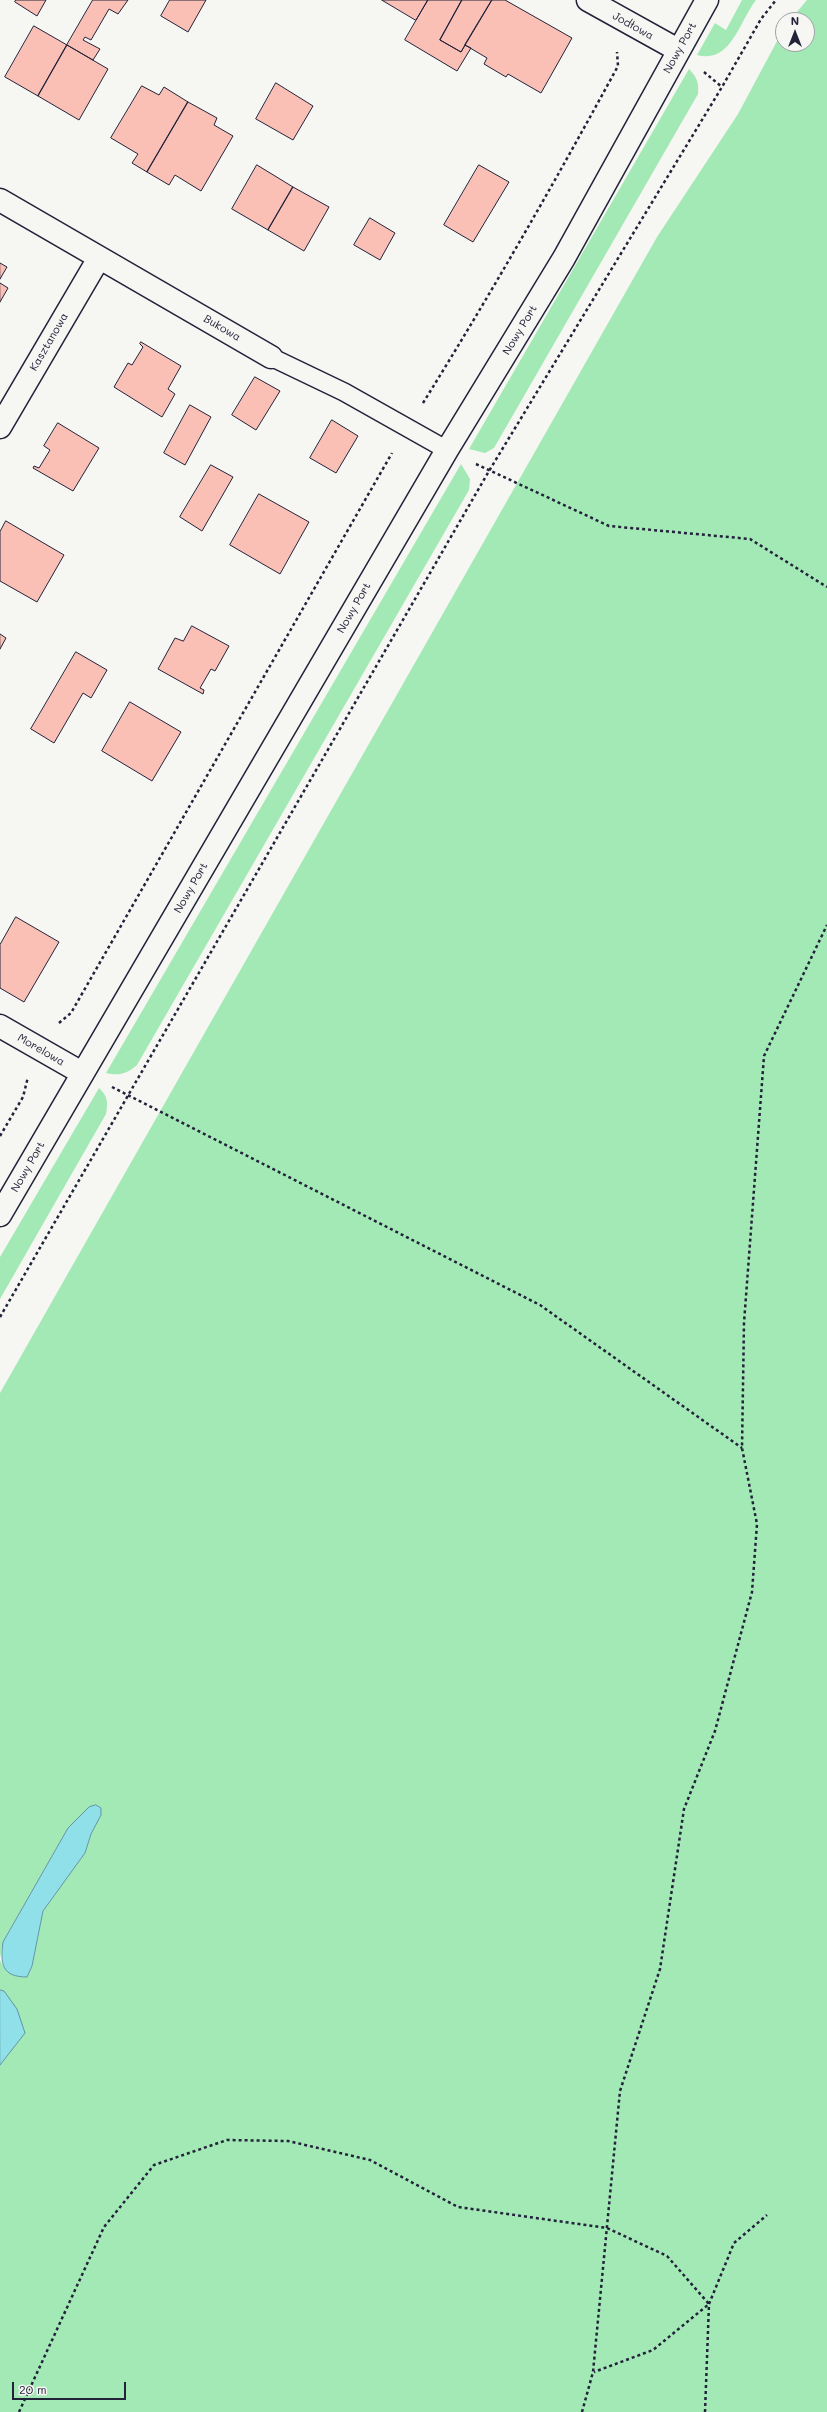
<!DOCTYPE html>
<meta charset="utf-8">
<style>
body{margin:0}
#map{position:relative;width:827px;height:2412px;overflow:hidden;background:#f6f6f2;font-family:Mali,sans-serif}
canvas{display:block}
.north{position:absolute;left:775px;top:12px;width:40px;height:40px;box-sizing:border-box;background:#f6f6f2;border:1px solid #a1a1a9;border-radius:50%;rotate:0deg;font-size:11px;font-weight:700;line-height:16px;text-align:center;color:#22223b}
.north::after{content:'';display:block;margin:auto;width:14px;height:18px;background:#22223b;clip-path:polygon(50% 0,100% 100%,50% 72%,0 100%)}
.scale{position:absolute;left:12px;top:2382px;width:114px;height:18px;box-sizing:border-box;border:2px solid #22223b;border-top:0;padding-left:5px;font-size:12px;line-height:14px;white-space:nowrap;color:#22223b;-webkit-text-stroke:3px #f6f6f2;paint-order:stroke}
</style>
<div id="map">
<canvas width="827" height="2412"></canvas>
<div class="north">N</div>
<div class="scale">20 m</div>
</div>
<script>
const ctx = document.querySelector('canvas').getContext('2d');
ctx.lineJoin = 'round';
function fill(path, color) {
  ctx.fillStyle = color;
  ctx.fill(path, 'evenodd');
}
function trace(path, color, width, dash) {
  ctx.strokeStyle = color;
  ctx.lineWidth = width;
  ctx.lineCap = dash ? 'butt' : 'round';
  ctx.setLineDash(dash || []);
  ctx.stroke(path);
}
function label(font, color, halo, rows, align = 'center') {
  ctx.font = font + ' Mali,sans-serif';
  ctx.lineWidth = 3.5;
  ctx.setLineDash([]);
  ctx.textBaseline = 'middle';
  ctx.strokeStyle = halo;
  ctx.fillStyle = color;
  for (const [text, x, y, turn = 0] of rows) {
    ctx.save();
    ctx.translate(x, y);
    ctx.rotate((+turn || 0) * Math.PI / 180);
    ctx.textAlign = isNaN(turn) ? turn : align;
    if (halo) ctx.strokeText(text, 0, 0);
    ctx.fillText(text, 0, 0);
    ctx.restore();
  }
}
fill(new Path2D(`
 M 742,0 L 756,0 C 739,22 731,64 697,55 L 715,23 L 726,30 Z
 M 807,0 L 827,0 L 827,2412 L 0,2412 L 0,2065 L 24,2033 L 4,1991 L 0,1990 L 0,1960 C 6,1973 13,1977 27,1977 L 32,1966 L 43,1911 L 85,1853 L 91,1834 L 101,1815 L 68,1828 L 3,1942 L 0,1958 L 0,1393 L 657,237 L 738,114 L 783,30 L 783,44 L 807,44 L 807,20 L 790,20 Z
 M 689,69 C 697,77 699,83 698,94 L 494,448 L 485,453 L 469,449 Z
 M 461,464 L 470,479 L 469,490 L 137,1065 C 127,1074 119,1076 106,1073 Z
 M 99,1088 C 108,1096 108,1103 106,1114 L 0,1299 L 0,1257 Z`), '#a3e9b5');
const water = new Path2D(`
 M 96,1805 L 101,1808 L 101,1815 L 91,1834 L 85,1853 L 43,1911 L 32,1966 L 27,1977 C 2,1977 0,1964 3,1942 L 68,1828 L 89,1807 Z
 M 0,1990 L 4,1991 L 17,2009 L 25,2033 L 0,2065 Z`);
fill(water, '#8fe0e8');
trace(water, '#6394a3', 1);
const building = new Path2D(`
 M 16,0 L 46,0 L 37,16 L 15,2 Z
 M 93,0 L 128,0 L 118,14 L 109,9 L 91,40 L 85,37 L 83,40 L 100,49 L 93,60 L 67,45 Z
 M 170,0 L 206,0 L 188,32 L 161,16 Z
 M 382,0 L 428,0 L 416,20 Z
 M 428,0 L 462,0 L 440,40 L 461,52 L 465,45 L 471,48 L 457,71 L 405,40 Z
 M 462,0 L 492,0 L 461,52 L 440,40 Z
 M 492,0 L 505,0 L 572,38 L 541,93 L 508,74 L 506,77 L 484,64 L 487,58 L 465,45 Z
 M 34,26 L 67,45 L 38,96 L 5,77 Z
 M 67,45 L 108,69 L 79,120 L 38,96 Z
 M 276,83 L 313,106 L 293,140 L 256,119 Z
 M 142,86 L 159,95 L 164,87 L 188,102 L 147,172 L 132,163 L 138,154 L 111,138 Z
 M 188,102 L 217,118 L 214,125 L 233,136 L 201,191 L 175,175 L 169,185 L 147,172 Z
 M 257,165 L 293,187 L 268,230 L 232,209 Z
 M 479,165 L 509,182 L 473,242 L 444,225 Z
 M 293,187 L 329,207 L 304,251 L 268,230 Z
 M 370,218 L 395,233 L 380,260 L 354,245 Z
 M 0,263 L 7,267 L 0,279 Z
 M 0,283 L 8,288 L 0,302 Z
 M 141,342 L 181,366 L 168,389 L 175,394 L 162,417 L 114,387 L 128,363 L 132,365 L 143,347 L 140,344 Z
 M 255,377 L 280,391 L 256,430 L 232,415 Z
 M 190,405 L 211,417 L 185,465 L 164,453 Z
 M 332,420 L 358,436 L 336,473 L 310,458 Z
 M 58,423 L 99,448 L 73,491 L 33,468 L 34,466 L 39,468 L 50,450 L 44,446 Z
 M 211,465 L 233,477 L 202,531 L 180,517 Z
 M 259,494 L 309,522 L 280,574 L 230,545 Z
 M 6,521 L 64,555 L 37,602 L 0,581 L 0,532 Z
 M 192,626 L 229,646 L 215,671 L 211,669 L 200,688 L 204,690 L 203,694 L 158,669 L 175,638 L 183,641 Z
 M 0,634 L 6,638 L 0,649 Z
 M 76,652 L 107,670 L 91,698 L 83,693 L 54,743 L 31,729 Z
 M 130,702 L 181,732 L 152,781 L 102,751 Z
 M 16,917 L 59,942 L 24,1002 L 0,988 L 0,945 Z`);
fill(building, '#fbc0b5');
trace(building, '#22223b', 1);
const lane = new Path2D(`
 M 271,357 L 344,392 L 447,450`);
const street = new Path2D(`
 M 588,0 L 678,50
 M 0,200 L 271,357
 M 0,427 L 99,258
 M 0,1026 L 82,1073`);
const secondary = new Path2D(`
 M 0,1215 L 447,450 L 564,258 L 707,0`);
trace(lane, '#22223b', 20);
trace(street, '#22223b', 25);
trace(secondary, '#22223b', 25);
trace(new Path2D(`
 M 704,72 L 722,87
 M 423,403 C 492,292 556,180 618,66 L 617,52
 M 476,464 L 609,526 L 750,539 L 827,587
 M 59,1023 L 71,1013 L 392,453
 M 112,1087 L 540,1305 L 742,1448
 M 0,1136 L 23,1097 L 28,1077
 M 0,1317 L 489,471 L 722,87 L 761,19 L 776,0
 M 19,2412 L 104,2227 L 154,2165 L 227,2140 L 288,2141 L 370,2160 L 458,2207 L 607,2228 L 667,2256 L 709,2304 L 653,2350 L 594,2372
 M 582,2412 L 593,2372 L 620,2091 L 660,1969 L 684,1809 L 715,1731 L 752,1592 L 757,1524 L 742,1448 L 744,1323 L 764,1056 L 827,925
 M 705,2412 L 709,2304 L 734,2243 L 767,2215`), '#22223b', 2.5, [3, 3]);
trace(lane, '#f6f6f2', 17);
trace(street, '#f6f6f2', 22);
trace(secondary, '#f6f6f2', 22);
label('11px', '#22223b', '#f6f6f2', [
 ["Jodłowa",633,26,29],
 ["Nowy Port",680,48,-61],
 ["Bukowa",222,328,30],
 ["Nowy Port",520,330,-59],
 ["Kasztanowa",49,342,-60],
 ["Nowy Port",354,608,-60],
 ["Nowy Port",191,888,-60],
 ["Morelowa",41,1050,30],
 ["Nowy Port",28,1167,-60]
]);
</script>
